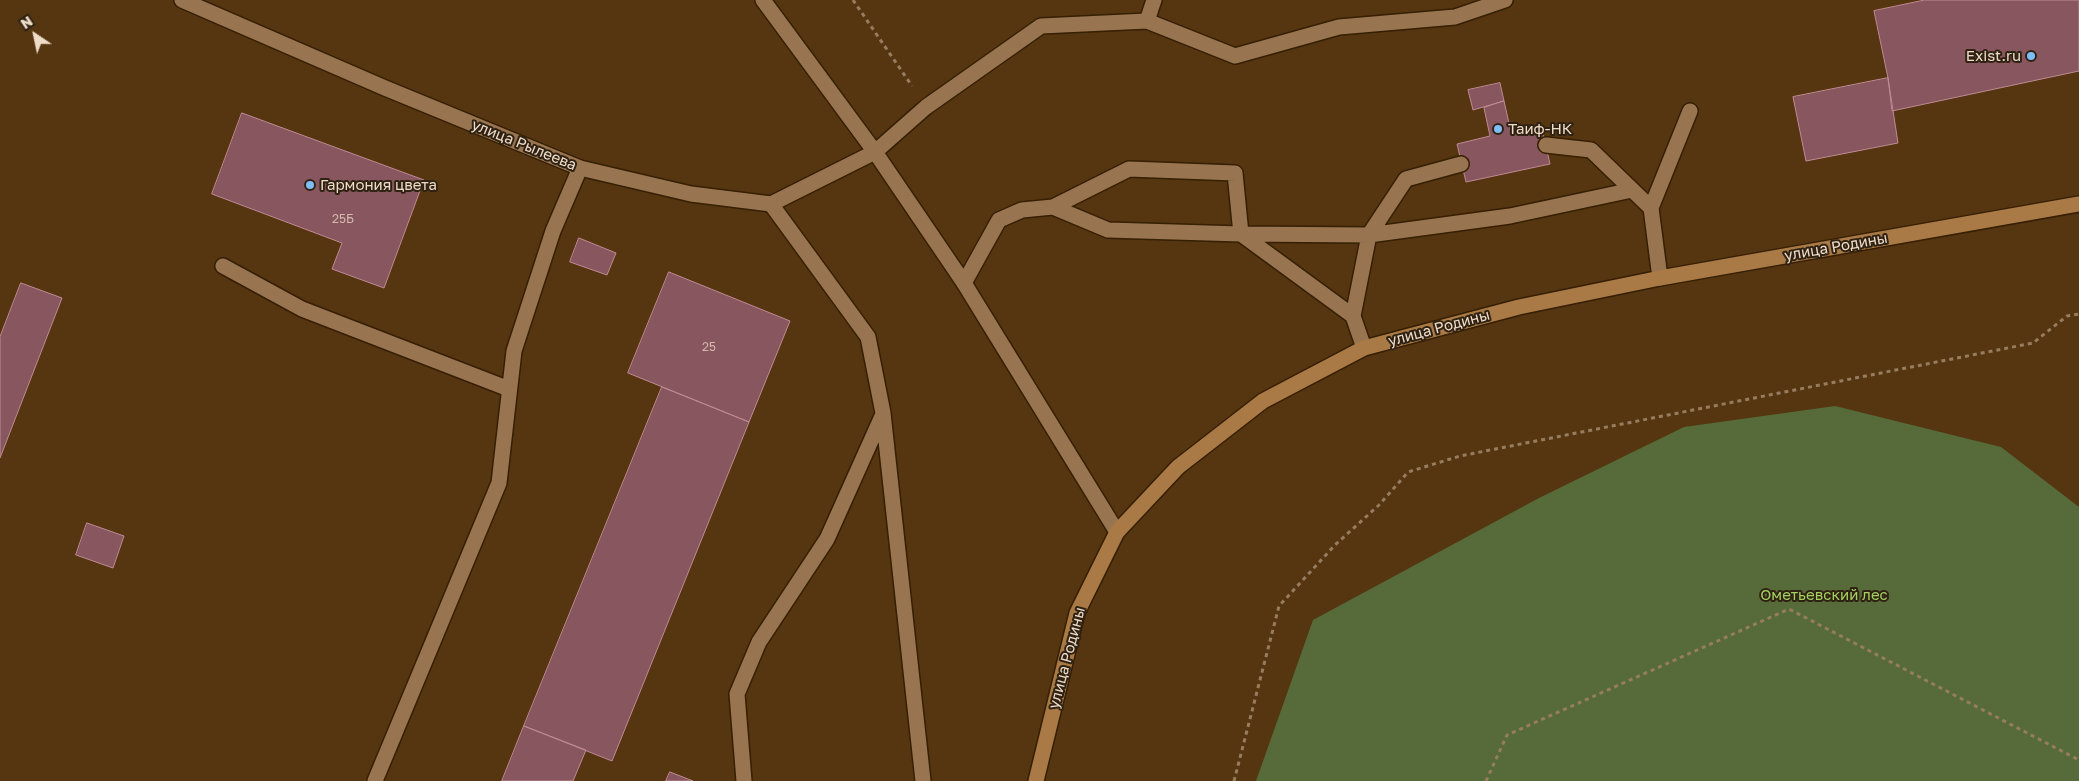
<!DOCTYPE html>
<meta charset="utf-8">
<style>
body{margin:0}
#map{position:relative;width:2079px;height:781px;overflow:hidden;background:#553611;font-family:"Golos Text",sans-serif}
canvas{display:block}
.north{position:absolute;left:10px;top:10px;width:50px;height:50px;-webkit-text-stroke:4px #302212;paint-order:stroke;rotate:326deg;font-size:14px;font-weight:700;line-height:20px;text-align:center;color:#eedbc8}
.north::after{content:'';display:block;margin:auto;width:18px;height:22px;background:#eedbc8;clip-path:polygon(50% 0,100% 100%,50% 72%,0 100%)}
</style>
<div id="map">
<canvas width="2079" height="781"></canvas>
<div class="north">N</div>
</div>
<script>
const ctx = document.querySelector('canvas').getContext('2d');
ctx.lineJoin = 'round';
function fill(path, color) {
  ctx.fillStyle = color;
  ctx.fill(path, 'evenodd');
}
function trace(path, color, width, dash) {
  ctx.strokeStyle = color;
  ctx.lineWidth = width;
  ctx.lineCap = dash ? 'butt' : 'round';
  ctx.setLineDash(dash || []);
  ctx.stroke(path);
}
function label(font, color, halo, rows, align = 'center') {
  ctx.font = font + ' "Golos Text",sans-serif';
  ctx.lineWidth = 4;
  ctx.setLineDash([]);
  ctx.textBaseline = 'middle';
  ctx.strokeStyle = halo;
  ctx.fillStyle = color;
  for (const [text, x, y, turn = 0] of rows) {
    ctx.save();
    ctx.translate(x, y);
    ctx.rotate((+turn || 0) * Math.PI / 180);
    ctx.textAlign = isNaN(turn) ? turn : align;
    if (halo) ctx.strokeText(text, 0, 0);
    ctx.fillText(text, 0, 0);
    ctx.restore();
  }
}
fill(new Path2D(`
 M 1835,406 L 2001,447 L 2079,507 L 2079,781 L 1256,781 L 1313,620 L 1539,498 L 1684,427 Z`), '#566b39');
const building = new Path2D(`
 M 1925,0 L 2079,0 L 2079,71 L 1892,111 L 1888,78 L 1874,11 Z
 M 1888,78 L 1898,143 L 1806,161 L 1793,97 Z
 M 1500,83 L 1504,101 L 1473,110 L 1468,90 Z
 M 1504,101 L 1511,132 L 1541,125 L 1550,164 L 1466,182 L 1457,144 L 1490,136 L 1484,108 Z
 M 242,113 L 424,180 L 384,288 L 332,269 L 342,243 L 212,194 Z
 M 579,238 L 616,253 L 607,275 L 570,262 Z
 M 669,272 L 790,321 L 749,422 L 628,373 Z
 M 21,283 L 62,298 L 0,458 L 0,337 Z
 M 662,387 L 749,422 L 612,761 L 524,726 Z
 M 87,523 L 124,536 L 113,568 L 76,555 Z
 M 524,726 L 586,750 L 573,781 L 502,781 Z
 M 670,772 L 693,781 L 666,781 Z`);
fill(building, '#88565f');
trace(building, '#c08a93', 1);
const lane = new Path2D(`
 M 1147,21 L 1154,0
 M 1546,145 L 1591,150 L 1651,208 L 1660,278
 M 875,152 L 926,107 L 1041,26 L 1147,21 L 1235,56 L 1339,27 L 1455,17 L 1505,0
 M 771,204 L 868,337 L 883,413 L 923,781
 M 1053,207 L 1129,169 L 1235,173 L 1241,234 L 1369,235 L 1510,216 L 1632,190
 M 1651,208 L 1690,111
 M 223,266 L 302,309 L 509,389
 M 964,283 L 999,220 L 1022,210 L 1053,207 L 1108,230 L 1241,234 L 1353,316 L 1364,348
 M 1353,316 L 1369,235 L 1406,179 L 1461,164
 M 375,781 L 499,483 L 514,351 L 553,231 L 580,168
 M 744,781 L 737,694 L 759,642 L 827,539 L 883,414`);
const street = new Path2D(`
 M 182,0 L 385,88 L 580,168 L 691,194 L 771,204 L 875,152
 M 763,0 L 875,152 L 964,283 L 1117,532`);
const secondary = new Path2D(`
 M 1036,781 L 1077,613 L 1117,532 L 1178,467 L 1263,401 L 1364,348 L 1519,307 L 1660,278 L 2079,204`);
trace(lane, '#361f03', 18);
trace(street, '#361f03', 18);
trace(secondary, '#361f03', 18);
trace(new Path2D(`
 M 853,0 L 912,86
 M 1234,781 L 1279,606 L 1335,545 L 1379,505 L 1408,472 L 1460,456 L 2033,343 L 2067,316 L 2079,314
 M 1486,781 L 1507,735 L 1789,609 L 2079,760`), '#977d60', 3, [4, 4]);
trace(lane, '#987550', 15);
trace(street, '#987550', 15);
trace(secondary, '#a97a45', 15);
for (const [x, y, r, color] of [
 [2031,56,5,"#7ebdf9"],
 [1498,129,5,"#7ebdf9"],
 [310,185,5,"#7ebdf9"]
]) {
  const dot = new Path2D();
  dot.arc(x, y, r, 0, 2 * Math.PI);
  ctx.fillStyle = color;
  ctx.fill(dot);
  trace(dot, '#302212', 2);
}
label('12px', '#d4baae', null, [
 ["25Б",343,219],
 ["25",709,347]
]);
label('15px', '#eedbc8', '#302212', [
 ["Exist.ru",2021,56,"right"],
 ["Таиф-НК",1508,129],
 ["Гармония цвета",320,185]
], 'left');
label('15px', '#eedbc8', '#302212', [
 ["улица Рылеева",524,145,22],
 ["улица Родины",1836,247,-10],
 ["улица Родины",1439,328,-15],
 ["улица Родины",1067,658,-75]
]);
label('15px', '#a3d160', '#302212', [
 ["Ометьевский лес",1824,595]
]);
</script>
